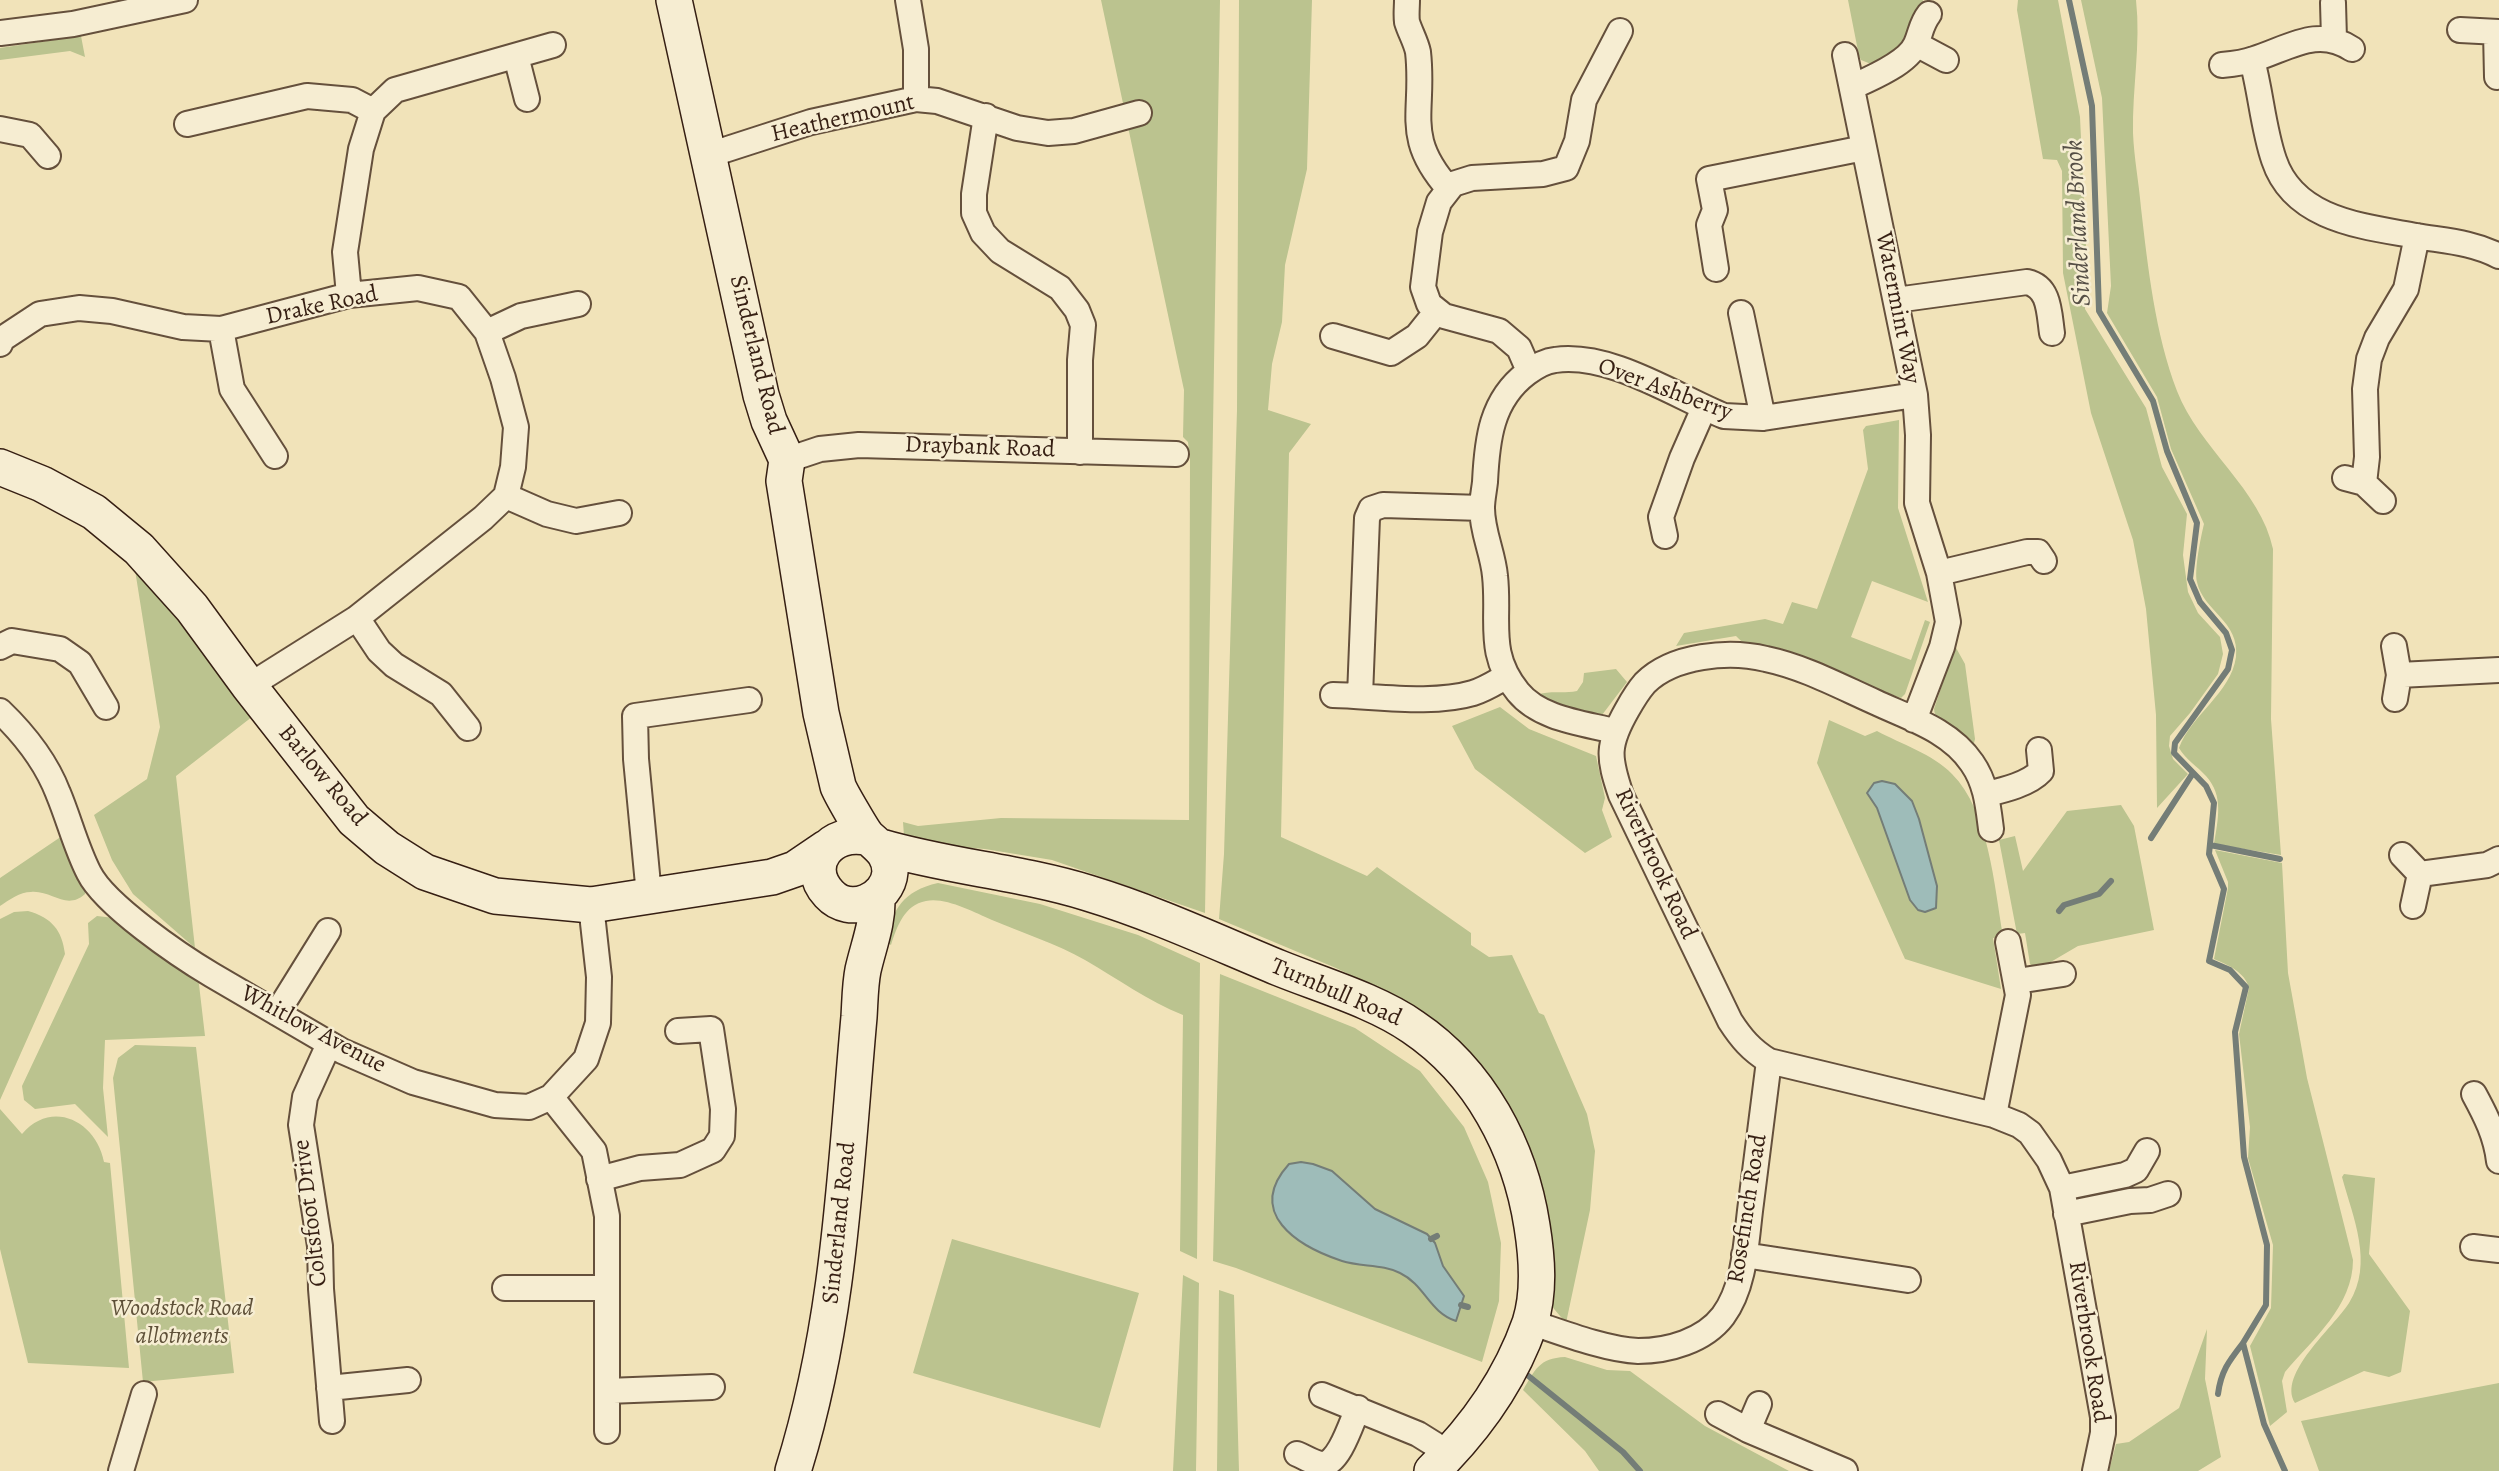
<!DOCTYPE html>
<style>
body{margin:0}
canvas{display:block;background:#f1e3b9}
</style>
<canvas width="2499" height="1471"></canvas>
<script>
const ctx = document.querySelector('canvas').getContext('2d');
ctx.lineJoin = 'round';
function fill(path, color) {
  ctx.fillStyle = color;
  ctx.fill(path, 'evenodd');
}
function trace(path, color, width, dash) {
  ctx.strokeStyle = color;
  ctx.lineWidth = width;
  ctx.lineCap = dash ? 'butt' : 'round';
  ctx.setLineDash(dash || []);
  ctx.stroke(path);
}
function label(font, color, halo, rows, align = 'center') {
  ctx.font = font + ' Alegreya,serif';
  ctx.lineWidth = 5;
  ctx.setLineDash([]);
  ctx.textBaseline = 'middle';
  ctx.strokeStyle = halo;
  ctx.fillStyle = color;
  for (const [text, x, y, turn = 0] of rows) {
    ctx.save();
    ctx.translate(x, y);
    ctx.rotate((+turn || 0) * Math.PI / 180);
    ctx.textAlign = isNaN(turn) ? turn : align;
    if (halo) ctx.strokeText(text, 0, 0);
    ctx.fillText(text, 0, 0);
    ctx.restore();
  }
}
fill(new Path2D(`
 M 1101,0 L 1220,0 L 1205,913 L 1052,860 L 985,849 L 920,844 L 904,836 L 903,822 L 918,826 L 1001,818 L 1189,820 L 1190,460 L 1188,442 L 1183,437 L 1184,390 Z
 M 1239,0 L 1312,0 L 1307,169 L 1285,265 L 1282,322 L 1272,364 L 1268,410 L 1311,424 L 1289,453 L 1281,837 L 1367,876 L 1377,867 L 1471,933 L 1471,945 L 1489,957 L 1512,955 L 1539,1013 L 1544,1015 L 1587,1114 L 1595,1151 L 1590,1210 L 1566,1323 L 1549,1303 L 1543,1201 L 1526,1140 L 1486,1073 L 1418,1008 L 1336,968 L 1219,919 L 1224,854 L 1237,410 Z
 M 1848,0 L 1923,0 L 1908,45 L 1871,64 L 1861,60 L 1859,56 Z
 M 2018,0 L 2058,0 L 2080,117 L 2086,247 L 2085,309 L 2146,408 L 2162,467 L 2187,514 L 2183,555 L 2188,592 L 2198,613 L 2220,637 L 2223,654 L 2218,674 L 2190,713 L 2170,736 L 2169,746 L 2173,759 L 2188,774 L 2157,808 L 2156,715 L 2146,609 L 2133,540 L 2091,413 L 2063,273 L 2062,171 L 2057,160 L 2043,159 L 2017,10 Z
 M 2081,0 L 2136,0 C 2141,44 2132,89 2133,133 C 2134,158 2139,183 2141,208 C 2148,268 2155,333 2177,391 C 2199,448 2261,490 2273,549 L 2271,719 L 2281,855 L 2214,844 C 2218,819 2224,796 2206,776 C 2197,766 2186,760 2179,748 C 2191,715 2231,693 2236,657 C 2240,621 2203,611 2197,582 C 2194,570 2201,536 2204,524 L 2171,449 L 2157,397 L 2107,313 L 2111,286 L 2102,98 Z
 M 81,36 L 85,57 L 70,51 L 0,60 L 0,48 Z
 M 1899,420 L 1898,508 L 1928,602 L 1872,581 L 1851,637 L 1911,660 L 1925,620 L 1930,622 L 1905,694 L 1901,698 L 1825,670 L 1780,648 C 1762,653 1748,649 1736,636 L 1676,646 L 1684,633 L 1765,619 L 1783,624 L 1792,602 L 1817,609 L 1868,469 L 1863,430 L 1866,426 Z
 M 135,570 L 257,713 L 176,776 L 195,948 L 133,894 L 112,860 L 94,815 L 147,779 L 160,727 Z
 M 1955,646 L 1965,664 L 1975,739 L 1973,747 C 1960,737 1935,726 1934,709 Z
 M 1616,669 L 1627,682 L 1602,715 C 1579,718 1554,708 1536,695 C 1551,690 1562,694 1577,691 L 1583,682 L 1584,673 Z
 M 1500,707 L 1529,729 L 1596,756 L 1605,798 L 1602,810 L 1612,837 L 1585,853 L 1475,769 L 1452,726 Z
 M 1829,720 L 1865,736 L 1877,731 C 1901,744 1933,754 1952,774 C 1989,811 1994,885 2003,936 L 1993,938 L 2001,989 L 1905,959 L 1817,763 Z
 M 2121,805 L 2134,826 L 2154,930 L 2078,946 L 2049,963 L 2035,968 L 2030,964 L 2025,933 L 2017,934 L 1999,840 L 2015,836 L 2023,871 L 2067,811 Z
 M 65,834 L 85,884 L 85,894 C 66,911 52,890 31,892 C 20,892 9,900 0,906 L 0,878 Z
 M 2215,850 L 2282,863 L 2288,973 L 2307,1078 L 2353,1260 C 2353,1306 2313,1339 2285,1372 L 2282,1381 L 2287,1412 L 2270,1426 L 2250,1346 L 2271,1308 L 2273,1245 L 2248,1158 L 2250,1127 L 2239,1034 L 2249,988 C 2245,972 2228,965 2214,959 L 2228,888 L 2228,882 Z
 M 938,883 L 1040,904 L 1138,935 L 1200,963 L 1197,1259 L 1180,1251 L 1183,1015 C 1148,1001 1118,979 1085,960 C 1057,944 1023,933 992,920 C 973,912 946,897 926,901 C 904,905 897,927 891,945 L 885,941 C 893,909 903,891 938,883 Z
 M 28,911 C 52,918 62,930 65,954 L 0,1100 L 0,919 L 14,912 Z
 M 97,916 L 114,918 L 198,976 L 205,1036 L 105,1040 L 103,1088 L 108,1137 L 75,1104 L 35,1109 L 24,1100 L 22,1086 L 89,944 L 88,923 Z
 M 1220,974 L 1355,1028 L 1420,1071 L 1464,1127 L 1488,1182 L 1501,1243 L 1499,1301 L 1482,1362 L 1236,1268 L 1213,1261 Z
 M 135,1045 L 196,1047 L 234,1373 L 143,1382 L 113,1078 L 118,1058 Z
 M 0,1109 L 22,1134 C 52,1099 96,1121 104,1162 L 110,1163 L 129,1368 L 28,1363 L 0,1249 Z
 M 2344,1174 L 2375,1178 L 2369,1254 L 2410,1311 L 2401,1372 L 2389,1377 L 2364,1371 L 2295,1403 C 2277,1374 2334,1327 2349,1303 C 2374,1263 2353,1218 2342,1177 Z
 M 952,1239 L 1139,1293 L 1100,1428 L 913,1373 Z
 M 1183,1275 L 1199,1283 L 1196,1471 L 1173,1471 Z
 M 1219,1290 L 1234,1295 L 1239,1471 L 1217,1471 Z
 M 2207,1329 L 2205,1379 L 2221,1457 L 2198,1471 L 2109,1471 L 2116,1444 L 2129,1442 L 2179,1408 Z
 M 1565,1357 L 1607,1370 L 1630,1371 L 1705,1426 L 1789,1471 L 1599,1471 L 1585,1451 L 1523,1390 C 1535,1370 1539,1358 1565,1357 Z
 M 2499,1383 L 2499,1471 L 2319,1471 L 2301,1421 Z`), '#bbc38f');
const water = new Path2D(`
 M 1882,781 L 1895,784 L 1912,801 L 1919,819 L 1937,886 L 1936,908 L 1925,912 L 1918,910 L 1910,900 L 1877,808 L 1867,793 L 1874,783 Z
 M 1301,1162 L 1313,1164 L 1332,1171 L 1375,1209 L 1427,1234 L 1435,1243 L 1443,1266 L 1464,1296 L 1456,1321 C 1429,1312 1425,1285 1400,1273 C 1383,1264 1361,1267 1342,1261 C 1297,1246 1245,1213 1289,1164 Z`);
fill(water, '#9ebcb9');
trace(water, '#747d77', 2);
trace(new Path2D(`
 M 2069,0 L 2092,106 L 2099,311 L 2153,401 L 2167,451 L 2197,523 L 2190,579 L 2200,602 L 2226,633 L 2232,650 L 2228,669 L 2175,743 L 2174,753 L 2206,786 L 2214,803 L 2209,854 L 2224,889 L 2209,961 L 2230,970 L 2246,987 L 2235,1032 L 2244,1157 L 2267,1245 L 2266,1305 L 2243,1343 L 2264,1424 L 2285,1471
 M 2151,838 L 2193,773
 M 2210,845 L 2280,859
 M 2059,911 L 2064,905 L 2099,894 L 2111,881
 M 1431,1239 L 1437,1236
 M 1461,1305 L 1468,1307
 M 1526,1374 L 1623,1452 L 1640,1471
 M 2218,1394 C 2221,1371 2229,1361 2243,1343`), '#747d77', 6);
const street = new Path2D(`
 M 908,0 L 916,49 L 916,99
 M 1407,0 C 1407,7 1406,15 1407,22 C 1410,32 1416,42 1418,52 C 1425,113 1402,136 1449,189
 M 2333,3 L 2334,39
 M 2460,30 L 2499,32
 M 2496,32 L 2497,77
 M 0,33 L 73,24 L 185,0
 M 1916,44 L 1946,60
 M 1845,55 L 1915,395 L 1918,435 L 1917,503 L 1939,573 L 1948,622 L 1942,647 L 1914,720
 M 516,56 L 527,99
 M 2252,60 C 2261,93 2263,128 2274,160 C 2294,220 2362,226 2416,236 C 2445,241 2472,242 2499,256
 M 2222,65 C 2233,64 2244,63 2254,59 C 2289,48 2318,26 2352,49
 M 1852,87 C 1870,79 1908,63 1916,44 C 1921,33 1921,24 1929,14
 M 986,116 L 974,194 L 974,213 L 983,233 L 1000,251 L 1060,288 L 1077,310 L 1083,325 L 1080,360 L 1080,452
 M 187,124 L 307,96 L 352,100 L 373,111
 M 0,129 L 30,135 L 48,156
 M 709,155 L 811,122 L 916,99 L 937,101 L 1017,128 L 1048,133 L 1074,131 L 1139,113
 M 1716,269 L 1709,225 L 1715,210 L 1709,179 L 1864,148
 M 349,295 L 345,252 L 361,149 L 373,111 L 395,90 L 553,45
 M 1896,300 L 2027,282 C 2050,287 2049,313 2052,333
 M 1741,313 L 1763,418
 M 221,329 L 232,389 L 275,456
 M 487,332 L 521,316 L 578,304
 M 1333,336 L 1391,353 L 1417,336 L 1437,311
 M 0,344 L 2,339 L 40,314 L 79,308 L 112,311 L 183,327 L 221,329 L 349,295 L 418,288 L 459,297 L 487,332 L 503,378 L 516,427 L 513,467 L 506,496 L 483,518 L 357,618 L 249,686
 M 1529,371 L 1519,348 L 1499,331 L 1444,316 L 1429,304 L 1423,287 L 1430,232 L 1439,202 L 1453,184 L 1472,178 L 1543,174 L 1566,168 L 1577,141 L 1584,100 L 1620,31
 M 787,460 L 820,449 L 859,445 L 1176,454
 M 2345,478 L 2364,483 L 2383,501
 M 2364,483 L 2367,457 L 2365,389 L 2369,359 L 2377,338 L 2406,289 L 2417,236
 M 506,496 L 547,514 L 576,521 L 619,513
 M 1665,536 L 1661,517 L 1682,458 L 1704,408
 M 1939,573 L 2027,552 L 2038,552 L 2044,561
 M 357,618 L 379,651 L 394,665 L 441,694 L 468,728
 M 2394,646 L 2399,675 L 2395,699
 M 0,647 L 12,641 L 60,649 L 80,663 L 106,707
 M 2399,675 L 2499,670
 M 1333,695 C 1376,696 1433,705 1473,693 C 1486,689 1496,682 1507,676
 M 1360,696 L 1367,518 L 1371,509 L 1383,505 L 1482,508
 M 0,711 C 24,734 46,762 58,793 C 69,819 76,848 89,873 C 105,905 180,956 212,975 L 342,1051 L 413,1082 L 495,1105 L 529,1107 L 551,1097 L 586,1059 L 598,1023 L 599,977 L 591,905
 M 1614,731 C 1582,723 1540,719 1518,692 C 1486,653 1500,621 1495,576 C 1493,553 1482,532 1482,508 C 1482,500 1484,491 1485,482 C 1487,440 1491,400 1527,373 C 1535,367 1545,361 1555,360 C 1610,352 1675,396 1724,416 L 1763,418 L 1915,395
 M 1987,794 C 2004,790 2029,784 2041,771 L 2039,750
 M 1991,829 C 1988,805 1986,783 1972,763 C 1950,730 1909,718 1875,702 C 1839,686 1804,667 1766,659 C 1729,650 1673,655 1645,683 C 1638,691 1632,701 1627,710 C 1607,745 1608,757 1621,795 L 1730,1021 C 1741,1038 1751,1050 1769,1061 L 1994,1115 L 2019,1125 L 2030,1133 L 2049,1160 L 2062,1188 L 2103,1417 L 2103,1433 L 2095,1471
 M 2402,855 L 2420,874 L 2413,906
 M 2420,874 L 2487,865 L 2499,859
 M 649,895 L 636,759 L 635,716 L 749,700
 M 2017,981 L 2063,974
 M 277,1013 L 328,931
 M 329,1044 L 305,1097 L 301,1125 L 320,1246 L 321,1289 L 332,1421
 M 2474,1094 C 2486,1116 2496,1136 2499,1161
 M 551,1097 L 594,1151 L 607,1216 L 607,1431
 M 1994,1115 L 2018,995 L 2008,942
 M 599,1179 L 640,1168 L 680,1165 L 713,1150 L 722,1136 L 723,1109 L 711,1029 L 678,1031
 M 2062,1188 L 2125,1175 L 2136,1170 L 2147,1151
 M 2066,1214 L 2130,1201 L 2150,1200 L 2168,1194
 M 2473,1247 L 2499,1250
 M 1744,1255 L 1908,1280
 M 505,1288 L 606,1288
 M 1530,1322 C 1560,1332 1607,1350 1638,1351 C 1668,1351 1704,1341 1723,1316 C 1746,1285 1746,1239 1751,1203 C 1757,1156 1763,1108 1769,1061
 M 329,1388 L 408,1380
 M 607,1391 L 712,1387
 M 1322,1395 L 1418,1434 L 1450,1454
 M 1718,1414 L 1748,1430 L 1845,1471
 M 1748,1430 L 1759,1404
 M 1297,1454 C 1305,1457 1315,1464 1323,1464 C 1339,1464 1352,1421 1358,1408
 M 121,1471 L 144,1394`);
const secondary = new Path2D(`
 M 674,0 L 761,395 L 769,421 L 787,460 L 784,481 L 821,713 L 838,786 C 840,792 863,832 868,837 C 879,847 890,854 890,872 C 888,900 850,917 829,894 C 802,865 830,828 869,838
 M 0,467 L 42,484 L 94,512 L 139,549 L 192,608 L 249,686 L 354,820 L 387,848 L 425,872 L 495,896 L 591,905 L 772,877 L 795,869 L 826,848
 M 881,847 C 949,867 1020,872 1088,893 C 1154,913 1216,942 1279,968 C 1321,985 1376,1001 1413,1027 C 1480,1072 1520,1148 1532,1226 C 1537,1257 1540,1292 1530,1323 C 1510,1380 1475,1429 1432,1471
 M 793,1471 C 840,1321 845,1173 859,1017 C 860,1002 860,985 863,970 C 869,944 878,923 877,897`);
trace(street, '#65503c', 28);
trace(secondary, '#361f13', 38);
trace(street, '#f6edd2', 24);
trace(secondary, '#f6edd2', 35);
label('24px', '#361f13', '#f6edd2', [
 ["Heathermount",843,119,-13],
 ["Drake Road",322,306,-12],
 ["Watermint Way",1897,308,79],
 ["Sinderland Road",756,355,76],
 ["Over Ashberry",1665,390,20],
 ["Draybank Road",980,448,2],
 ["Barlow Road",322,776,50],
 ["Riverbrook Road",1655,864,65],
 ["Turnbull Road",1336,993,23],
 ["Whitlow Avenue",313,1030,28],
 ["Rosefinch Road",1748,1209,-81],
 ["Coltsfoot Drive",311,1213,-97],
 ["Sinderland Road",840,1223,-84],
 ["Riverbrook Road",2088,1342,81]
]);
label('italic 24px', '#5e5038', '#f6edd2', [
 ["Woodstock Road",182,1309],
 ["allotments",182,1337]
]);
label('italic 26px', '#554e45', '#f6edd2', [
 ["Sinderland Brook",2079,223,-93]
]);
</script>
